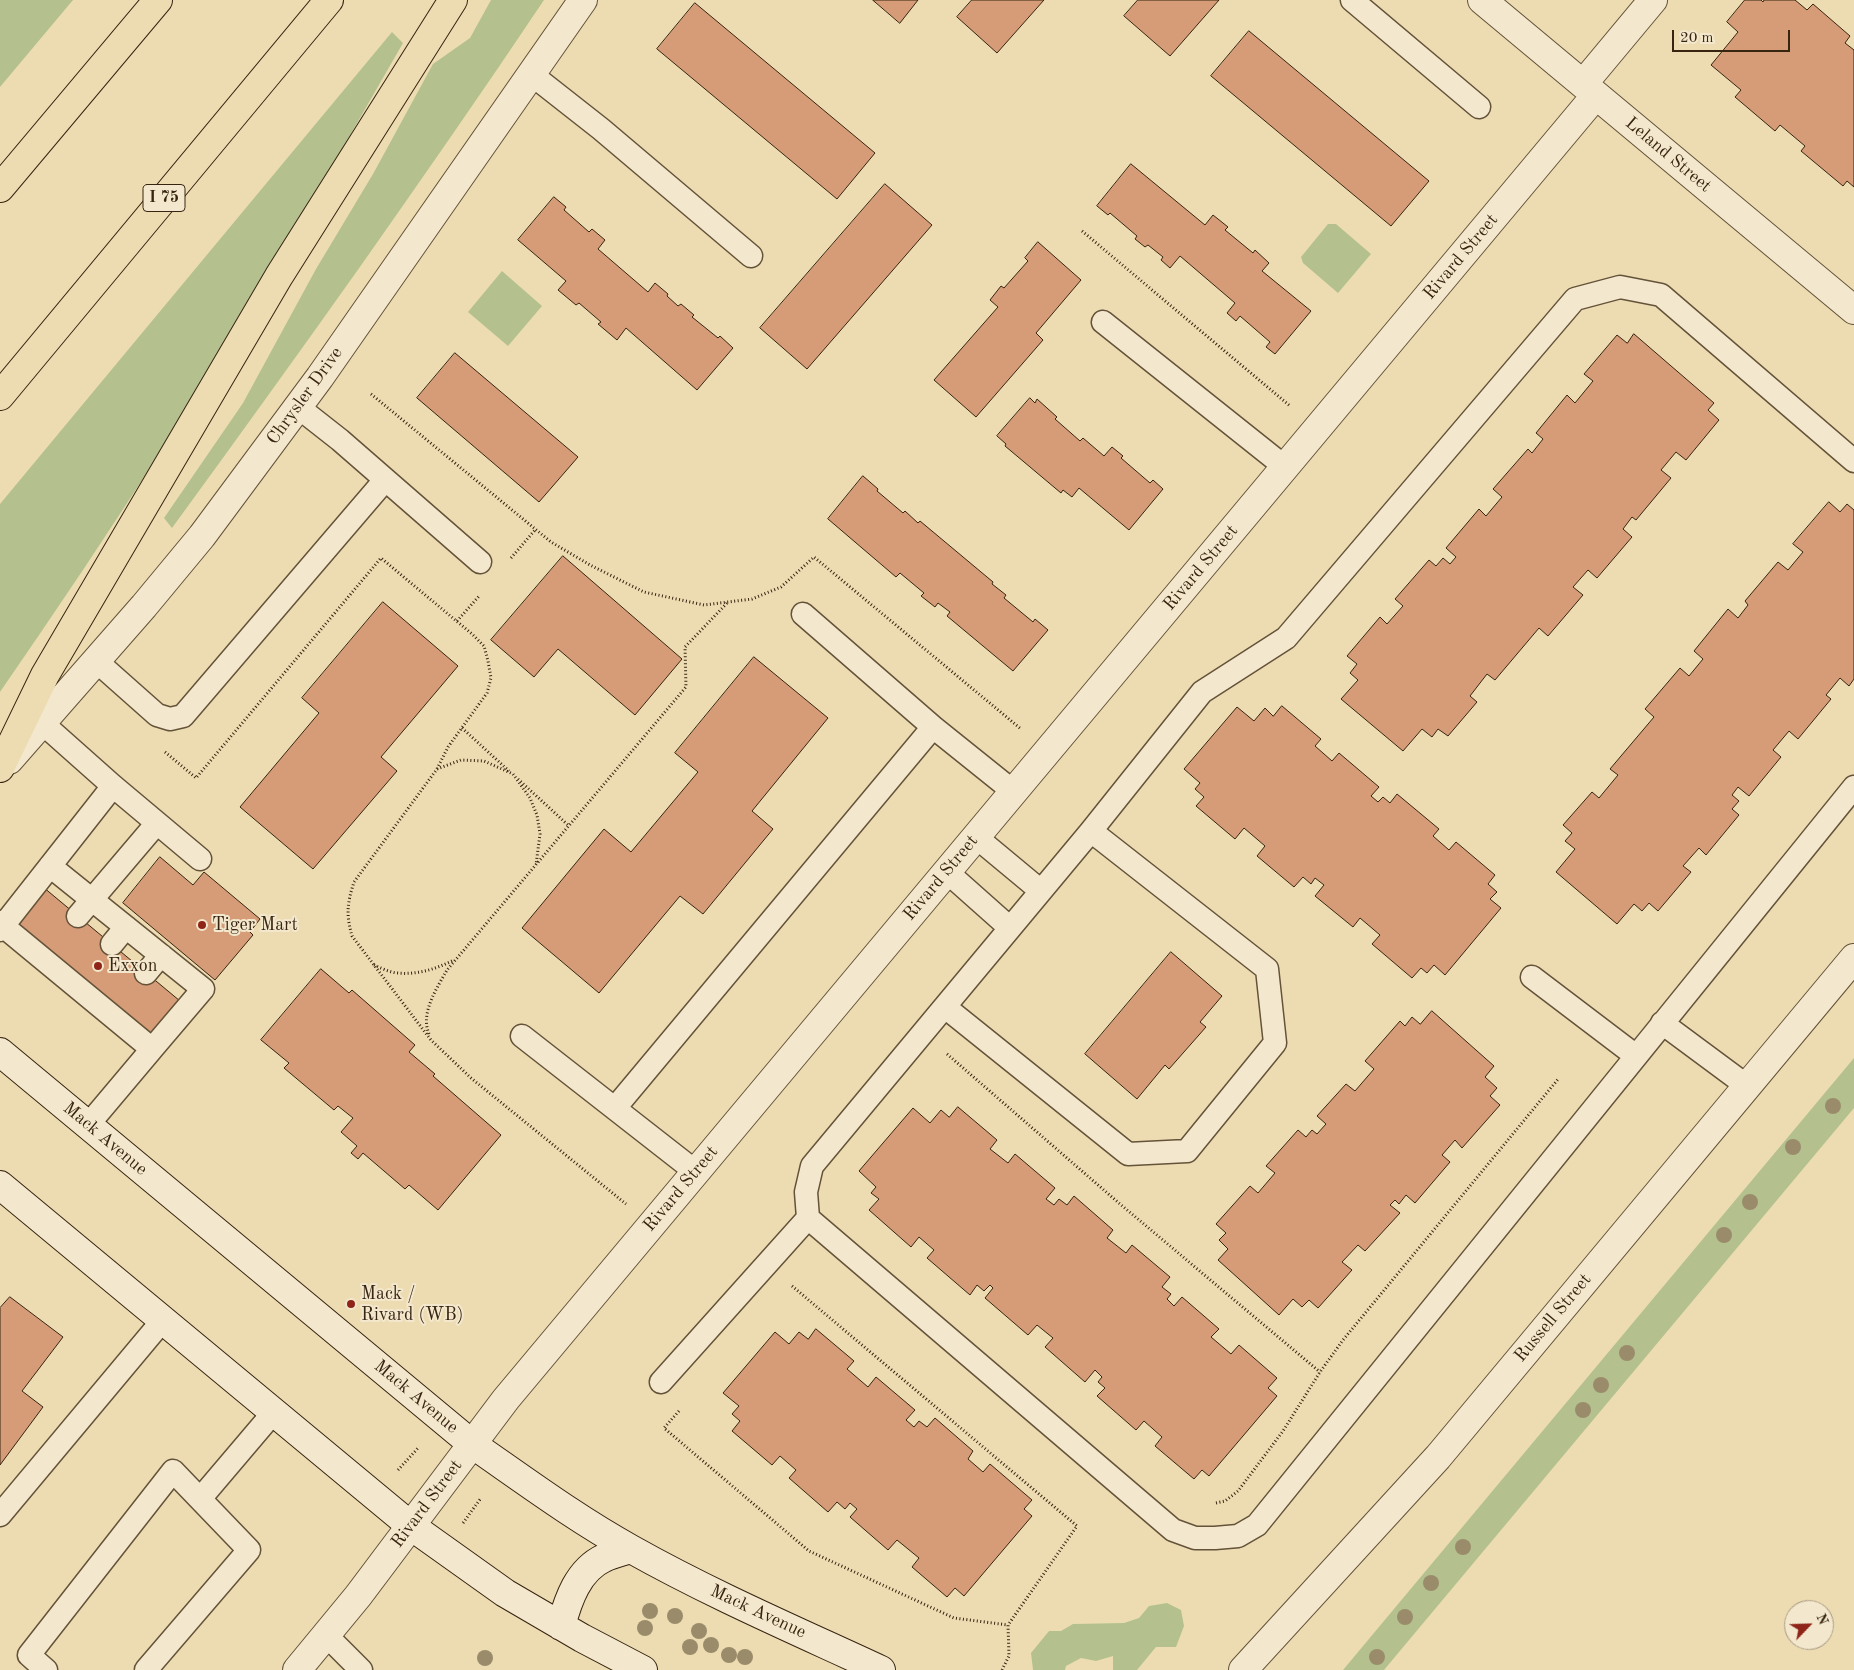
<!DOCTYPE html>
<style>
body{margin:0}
#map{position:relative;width:1854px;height:1670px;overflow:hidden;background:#eddcb2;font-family:"Old Standard TT",serif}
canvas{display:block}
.north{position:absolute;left:1784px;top:1600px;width:50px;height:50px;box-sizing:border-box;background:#f3e8cd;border:1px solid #a89a82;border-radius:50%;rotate:66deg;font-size:14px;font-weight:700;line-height:20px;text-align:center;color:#372411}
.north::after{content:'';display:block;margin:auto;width:18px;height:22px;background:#8f2418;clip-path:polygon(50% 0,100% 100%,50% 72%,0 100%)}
.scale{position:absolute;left:1672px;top:30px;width:118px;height:22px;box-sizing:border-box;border:2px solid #372411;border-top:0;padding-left:6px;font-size:15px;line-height:18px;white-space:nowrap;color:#372411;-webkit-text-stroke:4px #f3e8cd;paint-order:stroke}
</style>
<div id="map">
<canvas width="1854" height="1670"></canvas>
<div class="north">N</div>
<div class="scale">20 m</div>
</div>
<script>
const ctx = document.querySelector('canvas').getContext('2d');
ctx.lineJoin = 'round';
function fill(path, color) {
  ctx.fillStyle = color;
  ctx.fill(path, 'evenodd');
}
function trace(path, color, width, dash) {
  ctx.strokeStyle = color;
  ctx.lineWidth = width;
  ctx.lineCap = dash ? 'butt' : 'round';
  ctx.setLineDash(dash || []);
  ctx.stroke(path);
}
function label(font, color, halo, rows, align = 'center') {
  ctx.font = font + ' "Old Standard TT",serif';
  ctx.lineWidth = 4;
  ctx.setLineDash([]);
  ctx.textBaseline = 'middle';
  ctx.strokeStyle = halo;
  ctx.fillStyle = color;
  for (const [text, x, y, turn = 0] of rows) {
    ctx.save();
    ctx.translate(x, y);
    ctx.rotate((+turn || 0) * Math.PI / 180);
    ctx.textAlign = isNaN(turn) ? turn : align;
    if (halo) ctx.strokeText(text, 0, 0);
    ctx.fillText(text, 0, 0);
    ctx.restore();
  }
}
fill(new Path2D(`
 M 0,0 L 73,0 L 0,87 Z
 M 491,0 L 544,0 C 424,179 299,354 172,528 L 164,518 L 243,403 L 316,269 L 373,174 L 433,64 L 470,38 Z
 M 392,32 L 403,43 C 326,178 247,313 164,446 C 111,529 56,611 0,692 L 0,504 Z
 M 1328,224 L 1336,224 L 1371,254 L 1338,293 L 1303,263 L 1301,257 Z
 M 502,271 L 542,306 L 508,346 L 468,312 Z
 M 1854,1058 L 1854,1108 L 1384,1670 L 1343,1670 Z
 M 1167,1603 L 1181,1610 L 1184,1626 L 1176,1647 L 1156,1647 L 1137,1670 L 1113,1670 L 1113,1656 L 1096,1661 L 1081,1658 L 1066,1666 L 1065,1670 L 1033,1670 L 1031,1653 L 1049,1631 L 1061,1631 L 1073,1624 L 1124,1623 L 1139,1618 L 1149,1606 Z`), '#b4c18f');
const building = new Path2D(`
 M 873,0 L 918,0 L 900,23 Z
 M 972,0 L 1044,0 L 997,53 L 957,17 Z
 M 1138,0 L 1219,0 L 1170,56 L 1124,16 Z
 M 1745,0 L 1761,0 L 1763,2 L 1764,0 L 1795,0 L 1807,10 L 1813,4 L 1850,36 L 1845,43 L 1854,50 L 1854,187 L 1847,181 L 1843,186 L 1801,151 L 1805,146 L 1780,125 L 1775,131 L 1735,97 L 1741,90 L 1711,65 L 1738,32 L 1727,22 Z
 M 695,3 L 875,153 L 837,199 L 657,49 Z
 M 1249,31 L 1429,181 L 1391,226 L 1211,76 Z
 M 1131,164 L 1205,225 L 1213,215 L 1228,227 L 1225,230 L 1253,253 L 1255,250 L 1269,263 L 1262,271 L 1311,311 L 1275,354 L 1266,347 L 1270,342 L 1240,316 L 1236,321 L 1227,313 L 1235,303 L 1180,256 L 1170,268 L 1161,260 L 1163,257 L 1148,245 L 1145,247 L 1135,239 L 1137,236 L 1110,213 L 1108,215 L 1097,206 Z
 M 885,184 L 932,225 L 807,369 L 760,328 Z
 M 554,197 L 566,207 L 564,210 L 589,232 L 592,229 L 605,240 L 598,249 L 648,292 L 655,283 L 668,294 L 667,296 L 678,306 L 681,304 L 694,315 L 692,317 L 718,338 L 720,336 L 733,348 L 697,390 L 626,328 L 617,340 L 598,324 L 601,322 L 579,303 L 576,305 L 558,290 L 566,281 L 518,240 Z
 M 1038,242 L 1081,280 L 1036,333 L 1043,340 L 976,417 L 934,380 L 998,307 L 990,300 L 1001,286 L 1004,288 L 1028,261 L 1025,258 Z
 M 1634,334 L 1714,403 L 1708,410 L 1719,420 L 1686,460 L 1676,452 L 1661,470 L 1671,478 L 1636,520 L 1632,517 L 1623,529 L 1632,537 L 1597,578 L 1588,570 L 1573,587 L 1583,595 L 1548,636 L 1539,628 L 1495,680 L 1487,674 L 1470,696 L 1477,702 L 1448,736 L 1438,729 L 1432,737 L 1422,729 L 1403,751 L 1341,699 L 1358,680 L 1350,673 L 1357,664 L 1347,656 L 1380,617 L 1387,624 L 1403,606 L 1395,599 L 1429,560 L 1436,566 L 1443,558 L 1450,564 L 1456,557 L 1446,548 L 1479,509 L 1486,516 L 1502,497 L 1493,489 L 1528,449 L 1532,453 L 1543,439 L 1536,433 L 1567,395 L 1575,403 L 1593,381 L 1584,374 L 1617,335 L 1627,343 Z
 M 455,353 L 578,457 L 539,502 L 417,398 Z
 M 1030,398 L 1035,403 L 1037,399 L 1057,417 L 1055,419 L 1080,441 L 1083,438 L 1104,456 L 1112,447 L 1123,456 L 1121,458 L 1150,483 L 1153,480 L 1163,489 L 1129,530 L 1079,488 L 1072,497 L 1063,490 L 1061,493 L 1005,446 L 1006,444 L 997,436 Z
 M 863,476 L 878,489 L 877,491 L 903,513 L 905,511 L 918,523 L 920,521 L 993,582 L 992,584 L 1006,595 L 1004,598 L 1033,622 L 1035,619 L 1048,630 L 1013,671 L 947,616 L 950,612 L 938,603 L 935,607 L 921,596 L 924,593 L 900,573 L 896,577 L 828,519 Z
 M 1829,502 L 1840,512 L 1847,504 L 1854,510 L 1854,679 L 1849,686 L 1840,678 L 1826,695 L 1831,699 L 1798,739 L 1789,731 L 1773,750 L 1781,757 L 1749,796 L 1738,787 L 1732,795 L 1739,801 L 1732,809 L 1739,815 L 1706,855 L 1699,848 L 1683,866 L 1691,872 L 1658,911 L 1649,903 L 1642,911 L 1634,904 L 1617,924 L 1556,872 L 1575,849 L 1565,841 L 1572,833 L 1563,825 L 1592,792 L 1599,798 L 1618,775 L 1610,769 L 1654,717 L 1645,709 L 1680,668 L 1689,676 L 1703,659 L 1694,651 L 1728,609 L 1738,618 L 1748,605 L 1745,601 L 1778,562 L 1788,570 L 1803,552 L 1793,544 Z
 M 563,556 L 682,659 L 635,715 L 558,649 L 534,677 L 491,640 Z
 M 383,602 L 458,666 L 381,757 L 397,771 L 313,869 L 240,807 L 319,713 L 302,698 Z
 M 754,657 L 828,718 L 752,811 L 773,829 L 703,914 L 680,896 L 599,993 L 522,928 L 604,829 L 631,852 L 698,772 L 675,753 Z
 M 1282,706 L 1321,739 L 1315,746 L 1332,761 L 1339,753 L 1379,787 L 1371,796 L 1378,802 L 1383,797 L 1390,803 L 1397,794 L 1439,829 L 1433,836 L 1449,850 L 1456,842 L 1495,875 L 1488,884 L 1497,892 L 1490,899 L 1501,908 L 1445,975 L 1434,965 L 1427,973 L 1421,968 L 1412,978 L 1372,944 L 1380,935 L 1360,918 L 1353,927 L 1315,896 L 1324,885 L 1315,878 L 1311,884 L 1303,877 L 1294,887 L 1257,856 L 1265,846 L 1244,828 L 1235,839 L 1196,806 L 1204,797 L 1195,789 L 1200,783 L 1184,769 L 1237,707 L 1254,721 L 1265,708 L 1273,716 Z
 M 160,857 L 193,885 L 204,872 L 260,919 L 250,932 L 253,935 L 215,980 L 123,903 Z
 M 43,887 L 180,1001 L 152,1035 L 15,921 Z
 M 1171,952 L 1222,996 L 1200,1022 L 1206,1027 L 1169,1069 L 1165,1065 L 1137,1099 L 1085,1054 Z
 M 321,969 L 349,993 L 352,990 L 415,1045 L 409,1052 L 435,1074 L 433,1076 L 501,1135 L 438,1210 L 409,1185 L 405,1189 L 363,1153 L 358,1159 L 351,1153 L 357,1146 L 341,1132 L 353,1118 L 338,1106 L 334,1110 L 284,1068 L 289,1063 L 261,1040 Z
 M 1432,1011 L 1494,1066 L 1485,1077 L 1497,1088 L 1490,1096 L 1500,1105 L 1462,1148 L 1455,1140 L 1442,1155 L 1450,1162 L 1415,1203 L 1406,1195 L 1399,1204 L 1395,1200 L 1390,1205 L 1400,1213 L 1365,1251 L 1358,1245 L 1342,1262 L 1352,1270 L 1318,1308 L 1309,1300 L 1302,1307 L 1293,1299 L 1279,1315 L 1218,1260 L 1228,1249 L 1219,1240 L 1226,1233 L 1216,1224 L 1250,1186 L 1258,1193 L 1275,1173 L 1266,1166 L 1298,1130 L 1306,1137 L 1312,1130 L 1317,1134 L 1326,1124 L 1317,1116 L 1346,1084 L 1355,1091 L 1374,1069 L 1365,1061 L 1400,1021 L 1405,1026 L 1412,1017 L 1420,1024 Z
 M 958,1107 L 997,1140 L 990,1149 L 1008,1163 L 1015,1154 L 1055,1188 L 1046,1199 L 1054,1205 L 1059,1199 L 1067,1205 L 1074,1196 L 1113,1230 L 1107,1238 L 1126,1253 L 1132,1245 L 1170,1277 L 1162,1287 L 1171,1294 L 1167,1299 L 1174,1306 L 1182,1297 L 1219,1329 L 1211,1337 L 1231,1354 L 1239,1345 L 1277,1378 L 1268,1388 L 1277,1396 L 1209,1476 L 1202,1470 L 1194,1479 L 1155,1446 L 1162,1437 L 1144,1421 L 1136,1430 L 1097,1396 L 1105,1388 L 1098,1382 L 1102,1377 L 1095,1370 L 1085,1382 L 1045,1347 L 1053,1338 L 1037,1325 L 1028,1335 L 985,1298 L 993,1288 L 990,1285 L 984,1291 L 977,1285 L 970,1295 L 927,1258 L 934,1250 L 919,1237 L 911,1247 L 869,1210 L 879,1199 L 871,1193 L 876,1187 L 859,1171 L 913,1108 L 930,1123 L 941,1110 L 949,1117 Z
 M 10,1297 L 63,1337 L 22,1391 L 43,1407 L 0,1465 L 0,1308 Z
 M 816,1329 L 854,1361 L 847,1369 L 868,1387 L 876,1377 L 915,1410 L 906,1420 L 914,1427 L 919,1421 L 927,1427 L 935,1418 L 973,1451 L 968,1459 L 983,1472 L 990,1464 L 1032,1500 L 1024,1509 L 1032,1516 L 964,1596 L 955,1588 L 947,1597 L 912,1567 L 919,1558 L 897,1540 L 888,1550 L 850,1517 L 857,1509 L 850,1503 L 845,1509 L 837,1502 L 828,1512 L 789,1478 L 796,1470 L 780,1456 L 772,1465 L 732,1431 L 740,1421 L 732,1414 L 739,1406 L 723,1393 L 775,1332 L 789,1344 L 799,1332 L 808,1339 Z`);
fill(building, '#d59c77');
trace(building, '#372411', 1);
const service = new Path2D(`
 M 1352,0 L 1479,107
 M 531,74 L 601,129 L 751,256
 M 1103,322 L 1285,467
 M 298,407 L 340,440 L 480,562
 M 1854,461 L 1661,295 L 1620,287 L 1575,299 L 1286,638 L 1202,692 L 1091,831 L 812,1166 L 806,1192 L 808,1218 L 1173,1530 L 1195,1538 L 1215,1538 L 1238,1536 L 1257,1525 L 1854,787
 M 803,614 L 933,727
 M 95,660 L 157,715 L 170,719 L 183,716 L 385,480
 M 41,722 L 113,786 L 200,859
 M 976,837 L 1041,891
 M 50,866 L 203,989 L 152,1049
 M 947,872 L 1010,928
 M 78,916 L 157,823
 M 0,922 L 3,926 L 113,786
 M 0,930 L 3,926 L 152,1049 L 88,1125
 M 112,944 L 126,927
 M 146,973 L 161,955
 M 1532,977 L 1636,1056
 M 945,1007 L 1128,1154 L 1187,1151 L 1275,1043 L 1267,969 L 1091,831
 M 1662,1023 L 1747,1086
 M 522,1036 L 696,1172
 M 615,1108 L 933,727 L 1014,792
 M 661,1382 L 808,1218
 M 200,1499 L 273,1413
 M 0,1515 L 163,1320
 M 326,1635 L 361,1670
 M 46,1670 L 29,1655 L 173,1471 L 249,1550 L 146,1670`);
const minor = new Path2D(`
 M 1482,0 L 1854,310
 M 1583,84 L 1653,0
 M 297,1670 L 358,1596 L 506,1399 L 1596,95
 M 1243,1670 L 1438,1457 L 1854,958`);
const tertiary = new Path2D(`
 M 9,760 L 144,606 L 202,536 L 320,377 L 583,0`);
const secondary = new Path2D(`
 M 0,1052 L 472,1444 C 524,1480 575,1518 631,1549 C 711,1594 797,1631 881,1670
 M 0,1185 L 411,1526 L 505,1593 L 582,1638 L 643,1670
 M 561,1626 C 568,1600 578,1570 604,1558 C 612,1554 622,1552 630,1549`);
const motorway = new Path2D(`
 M 0,188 L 158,0
 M 0,396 L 329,0
 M 0,768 L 45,675 L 279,276 L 453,0`);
trace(service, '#645239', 25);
trace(minor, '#645239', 30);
trace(tertiary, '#645239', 30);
trace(secondary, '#372411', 30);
trace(motorway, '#372411', 30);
trace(new Path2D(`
 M 1082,231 L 1290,406
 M 371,394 L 551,542 L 590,565 L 644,592 L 704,605 L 752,599 L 781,587 L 814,557 L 1021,729
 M 511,558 L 535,530
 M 457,621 L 480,595
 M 462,728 L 509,771
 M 165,752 L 196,778 L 381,558 L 472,634 L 484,646 L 488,661 L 491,678 L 487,693 L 448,747 L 437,769 L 354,882 C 347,904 346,914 352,936 L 431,1040 L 471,1078 L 626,1204
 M 437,769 L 461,760 L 484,761 L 513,774 L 530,798 L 537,815 L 540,834 L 536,865
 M 518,779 L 569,826
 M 374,965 C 381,968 389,972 397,973 C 417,975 436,969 454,960
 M 429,1034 C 420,1013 437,988 447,970 L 686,687 L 685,647 L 728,602
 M 947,1054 L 1120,1204 L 1320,1372
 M 792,1286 L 1077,1526 L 1008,1625 L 1009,1656 L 1002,1670
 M 679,1411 L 664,1428 L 809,1551 L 954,1618 L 1008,1625
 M 398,1470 L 419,1447
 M 1216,1503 L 1225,1501 L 1238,1491 L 1283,1431 L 1320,1372 L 1343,1340 L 1559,1078
 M 463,1523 L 481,1498`), '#372411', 3, [1, 2.5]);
trace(service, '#f3e8cd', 22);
trace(minor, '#f3e8cd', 28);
trace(tertiary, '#f3e8cd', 28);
trace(secondary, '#f3e8cd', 28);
trace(motorway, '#eddcb2', 28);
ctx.fillStyle = '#9a8c6a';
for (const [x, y] of [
 [1833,1106],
 [1793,1147],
 [1750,1202],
 [1724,1235],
 [1627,1353],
 [1601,1385],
 [1583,1410],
 [1463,1547],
 [1431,1583],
 [650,1611],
 [675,1616],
 [1405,1617],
 [645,1628],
 [699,1631],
 [711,1645],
 [690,1647],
 [729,1655],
 [745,1657],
 [1377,1657],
 [485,1658]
]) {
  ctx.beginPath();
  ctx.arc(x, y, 8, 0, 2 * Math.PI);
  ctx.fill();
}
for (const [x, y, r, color] of [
 [202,925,5,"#8f2418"],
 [98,966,5,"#8f2418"],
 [351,1304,5,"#8f2418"]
]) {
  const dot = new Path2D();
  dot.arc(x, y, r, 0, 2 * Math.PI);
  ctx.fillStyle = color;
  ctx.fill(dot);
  trace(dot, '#f3e8cd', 2);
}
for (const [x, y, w] of [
 [164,198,42]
]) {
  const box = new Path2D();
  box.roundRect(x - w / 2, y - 13.5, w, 27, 4);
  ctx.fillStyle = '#f3e8cd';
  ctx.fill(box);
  trace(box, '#372411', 1);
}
label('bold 16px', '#372411', null, [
 ["I 75",164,198]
]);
label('18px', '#372411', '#f3e8cd', [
 ["Leland Street",1668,155,40],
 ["Rivard Street",1461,257,-50],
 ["Chrysler Drive",305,396,-54],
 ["Rivard Street",1201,568,-50],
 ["Rivard Street",941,878,-50],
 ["Mack Avenue",105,1139,40],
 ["Rivard Street",681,1189,-50],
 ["Russell Street",1553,1318,-50],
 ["Mack Avenue",416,1397,40],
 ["Rivard Street",427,1504,-53],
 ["Mack Avenue",758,1612,25]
]);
label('18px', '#372411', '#f3e8cd', [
 ["Tiger Mart",212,925],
 ["Exxon",108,966],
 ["Mack /",361,1294],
 ["Rivard (WB)",361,1315]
], 'left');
</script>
